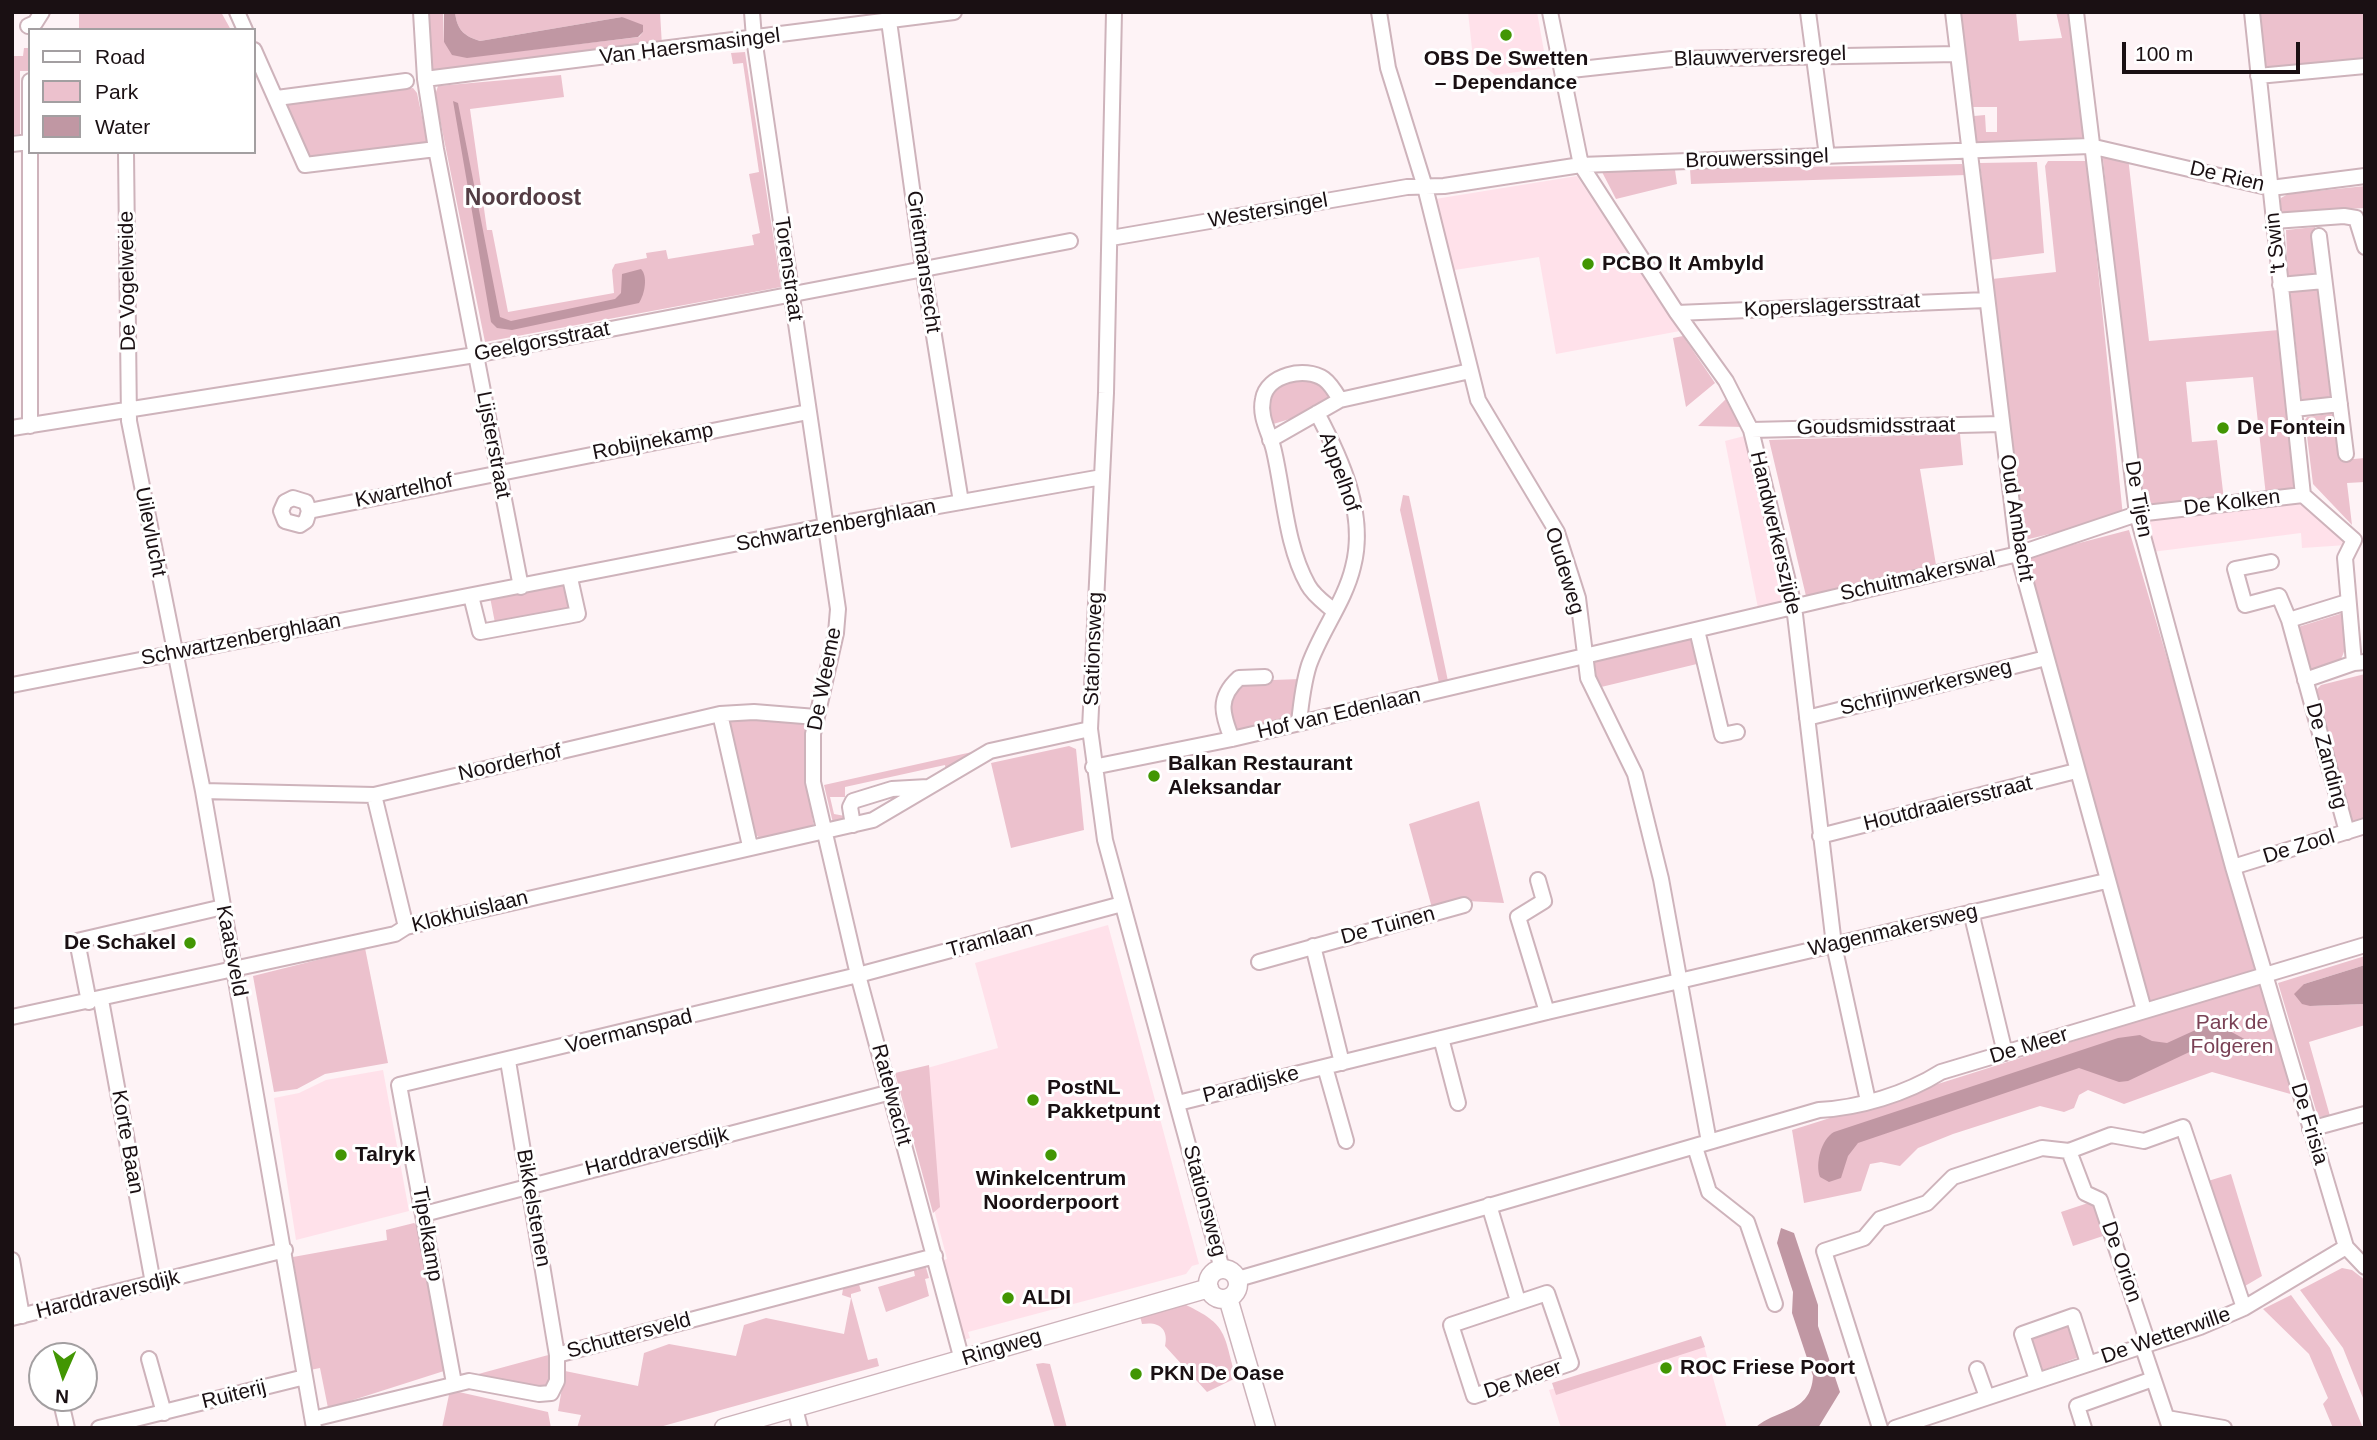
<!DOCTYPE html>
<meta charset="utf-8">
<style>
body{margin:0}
#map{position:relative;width:2377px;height:1440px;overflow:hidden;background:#fef3f6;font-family:Arial,sans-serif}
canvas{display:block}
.frame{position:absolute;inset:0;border:14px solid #1a1013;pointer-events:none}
.legend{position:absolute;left:28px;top:28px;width:228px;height:126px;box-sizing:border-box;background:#fff;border:2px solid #a39fa1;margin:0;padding:9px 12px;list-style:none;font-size:21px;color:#1a1013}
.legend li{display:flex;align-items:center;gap:14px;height:35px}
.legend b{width:35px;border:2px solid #a39fa1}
.north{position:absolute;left:28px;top:1342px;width:70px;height:70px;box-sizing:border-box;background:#fff;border:2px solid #a39fa1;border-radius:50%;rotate:183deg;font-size:19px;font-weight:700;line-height:28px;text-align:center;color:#1a1013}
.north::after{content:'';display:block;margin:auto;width:24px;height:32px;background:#429603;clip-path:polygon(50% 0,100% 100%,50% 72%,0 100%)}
.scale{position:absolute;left:2122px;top:42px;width:178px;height:32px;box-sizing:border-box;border:4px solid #1a1013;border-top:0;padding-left:9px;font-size:21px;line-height:24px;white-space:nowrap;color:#1a1013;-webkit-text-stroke:5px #fff;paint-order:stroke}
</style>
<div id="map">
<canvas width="2377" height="1440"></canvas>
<div class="frame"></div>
<ul class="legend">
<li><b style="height:9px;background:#fff"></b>Road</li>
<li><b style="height:19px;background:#ecc1cd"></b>Park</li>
<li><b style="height:19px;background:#c097a3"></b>Water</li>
</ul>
<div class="north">N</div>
<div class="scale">100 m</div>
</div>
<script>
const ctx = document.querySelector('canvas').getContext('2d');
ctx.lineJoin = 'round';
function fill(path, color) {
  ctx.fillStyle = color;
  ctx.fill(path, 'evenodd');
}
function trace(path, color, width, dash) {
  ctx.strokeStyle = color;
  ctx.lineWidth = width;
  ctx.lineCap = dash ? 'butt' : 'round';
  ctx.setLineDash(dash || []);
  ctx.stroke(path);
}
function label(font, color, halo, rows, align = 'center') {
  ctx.font = font + ' Arial,sans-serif';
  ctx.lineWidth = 6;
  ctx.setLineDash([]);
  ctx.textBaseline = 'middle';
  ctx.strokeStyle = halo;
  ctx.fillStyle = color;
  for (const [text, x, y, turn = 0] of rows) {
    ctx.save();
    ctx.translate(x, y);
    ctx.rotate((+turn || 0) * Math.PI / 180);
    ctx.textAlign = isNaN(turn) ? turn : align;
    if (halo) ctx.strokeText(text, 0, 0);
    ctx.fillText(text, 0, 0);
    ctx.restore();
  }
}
fill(new Path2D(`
 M 1468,12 L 1537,12 L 1547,68 L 1495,75 L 1473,58 Z
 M 1577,176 L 1680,331 L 1556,354 L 1539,257 L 1448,271 L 1429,200 Z
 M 1756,433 L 1791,600 L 1758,608 L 1725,441 Z
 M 2301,500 L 2347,545 L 2302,548 L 2301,533 L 2152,552 L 2144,518 Z
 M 1108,925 L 1199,1264 L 1192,1266 L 1186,1274 L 968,1332 L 970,1338 L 950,1344 L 928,1265 L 947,1259 L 899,1076 L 998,1048 L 975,963 Z
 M 383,1070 L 409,1211 L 296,1240 L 274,1098 L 299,1093 L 326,1080 Z
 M 1703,1342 L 1727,1428 L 1561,1428 L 1549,1390 Z`), '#ffe1ea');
fill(new Path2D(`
 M 79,12 L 221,12 L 231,30 L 79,30 Z
 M 429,12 L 443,12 L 444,42 L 467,57 L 639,37 L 643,32 L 622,17 L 480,41 C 464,36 457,30 455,12 L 660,12 L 662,46 L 434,71 L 429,66 Z
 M 1961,12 L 2016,12 L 2019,41 L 2062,38 L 2056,12 L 2071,12 L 2085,140 L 1976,143 L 1974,116 L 1985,115 L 1986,132 L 1997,132 L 1997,107 L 1973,107 Z
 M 2259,12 L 2365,12 L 2365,63 L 2269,70 L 2265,65 Z
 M 24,48 L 30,48 L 30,71 L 20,71 L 20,134 L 12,135 L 12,56 L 23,56 Z
 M 745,52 L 781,287 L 485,342 L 435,95 L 438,86 L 561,75 L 564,97 L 470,109 L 487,230 L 492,230 L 508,312 L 614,293 L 612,270 L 615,264 L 647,258 L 646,253 L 666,250 L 668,259 L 754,245 L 752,235 L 760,233 L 749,174 L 759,172 L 743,63 L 733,64 L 731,53 Z
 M 413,88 L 417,93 L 427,141 L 424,144 L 311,159 L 285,103 Z
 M 2102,150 L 2128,157 L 2149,341 L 2279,330 L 2297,492 L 2266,496 L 2253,377 L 2186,382 L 2192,442 L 2217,440 L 2224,500 L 2140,511 Z
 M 2048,161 L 2087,161 L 2123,516 L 2025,540 L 1992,279 L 2056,272 L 2045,166 Z
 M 2037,162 L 2044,253 L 1990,260 L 1980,163 Z
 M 1962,164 L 1966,175 L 1691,184 L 1690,169 Z
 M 1675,170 L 1677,184 L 1616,199 L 1602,172 Z
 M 2365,186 L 2365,208 L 2281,213 L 2281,198 L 2288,194 Z
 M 2315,227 L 2321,276 L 2288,279 L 2286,230 Z
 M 2322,289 L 2335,403 L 2302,402 L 2290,292 Z
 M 1683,336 L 1715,383 L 1686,407 L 1673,338 Z
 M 1307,378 L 1320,382 L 1336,405 L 1270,425 L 1266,402 L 1278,383 Z
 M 1726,399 L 1745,427 L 1698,426 Z
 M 2336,413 L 2342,460 L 2365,458 L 2365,482 L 2347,483 L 2352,525 L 2313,484 L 2305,420 L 2307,417 Z
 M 1960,434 L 1963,465 L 1920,469 L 1936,565 L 1806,596 L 1769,440 Z
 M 1403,495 L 1409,496 L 1448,681 L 1439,683 L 1400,510 Z
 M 2129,530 L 2259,968 L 2144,1003 L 2022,558 Z
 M 565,584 L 571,609 L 495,623 L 490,597 Z
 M 2343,613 C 2345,632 2350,647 2338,664 L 2306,670 L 2295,628 Z
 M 1694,636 L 1701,663 L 1597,688 L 1589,659 Z
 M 2365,674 L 2365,821 L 2353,823 L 2348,818 L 2314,692 L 2321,685 Z
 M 1300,679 L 1297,720 L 1234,735 L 1228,716 L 1229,695 L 1247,681 Z
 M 734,720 L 799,720 L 805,724 L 805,771 L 814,828 L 761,839 L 752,832 L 728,724 Z
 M 1069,746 L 1076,749 L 1084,830 L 1011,848 L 991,763 Z
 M 981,750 L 946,772 L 945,765 L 845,787 L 845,797 L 830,797 L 834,814 L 845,816 L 846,819 L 833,823 L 824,785 Z
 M 1479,801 L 1504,903 L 1467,901 L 1432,908 L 1409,824 Z
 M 365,948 L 388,1063 L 325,1074 L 297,1089 L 274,1092 L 253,976 Z
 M 2365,956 L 2365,965 L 2304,984 L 2310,1006 L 2365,1004 L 2365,1025 L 2309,1042 L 2330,1116 L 2318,1117 L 2278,983 Z
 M 2261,982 L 2294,1095 L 2212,1072 L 2124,1104 L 2088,1090 L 2079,1095 L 2074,1108 L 2064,1112 L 2040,1106 L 1953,1134 L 1918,1148 L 1900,1166 L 1881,1162 L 1870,1164 L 1861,1191 L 1804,1203 L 1792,1130 Z
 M 929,1065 L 940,1207 L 933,1213 L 895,1073 Z
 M 2231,1174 L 2262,1276 L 2245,1286 L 2208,1181 Z
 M 2094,1201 L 2106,1235 L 2073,1246 L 2061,1212 Z
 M 414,1223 L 419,1227 L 444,1371 L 328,1408 L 320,1368 L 310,1370 L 293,1257 L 387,1240 L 386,1230 Z
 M 925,1264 L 929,1278 L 925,1279 L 929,1296 L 886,1312 L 878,1287 L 915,1276 L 913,1267 Z
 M 2342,1268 L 2352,1270 L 2365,1280 L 2365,1403 L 2343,1348 L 2300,1290 Z
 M 858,1281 L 861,1291 L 851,1294 L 851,1297 L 868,1360 L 877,1358 L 879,1366 L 656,1428 L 577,1428 L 581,1415 L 558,1411 L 565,1371 L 638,1386 L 644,1353 L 669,1344 L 736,1356 L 744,1325 L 766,1318 L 844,1334 L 851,1298 L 842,1295 L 843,1289 Z
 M 2291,1295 L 2330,1348 L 2363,1428 L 2333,1428 L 2323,1404 L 2328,1398 L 2309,1354 L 2263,1309 Z
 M 1184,1304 C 1229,1325 1223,1334 1236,1378 L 1207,1392 L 1165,1346 C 1169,1329 1159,1321 1142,1324 L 1140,1316 Z
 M 2071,1322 L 2082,1356 L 2038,1372 L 2027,1336 Z
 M 1701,1336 L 1705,1347 L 1556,1395 L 1552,1383 Z
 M 552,1354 L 551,1385 L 542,1389 L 471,1376 Z
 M 1043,1363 L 1050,1364 L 1067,1428 L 1055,1428 L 1036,1364 Z
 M 450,1390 L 548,1412 L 551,1428 L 442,1428 Z`), '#ecc1cd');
fill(new Path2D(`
 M 444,12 L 455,12 C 457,30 464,36 480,41 L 622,17 L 643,25 L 643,32 L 638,37 L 467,58 L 452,55 L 444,42 Z
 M 453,101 L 458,103 L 500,317 L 511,321 L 615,299 L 621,293 L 622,274 L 641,269 C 648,276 645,294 639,303 L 512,330 L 497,328 L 491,322 Z
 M 2365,965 L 2365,1004 L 2310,1006 L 2302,1004 L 2294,994 L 2304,984 Z
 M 2213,1022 L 2250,1042 L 2250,1054 L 2200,1047 L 2128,1081 L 2119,1082 L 2079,1068 L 1858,1143 L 1848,1156 L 1841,1178 L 1829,1182 L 1820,1177 C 1815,1164 1821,1139 1834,1132 L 2118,1038 L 2140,1035 L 2152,1041 L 2167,1043 Z
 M 1781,1228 L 1794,1233 L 1818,1305 L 1818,1326 L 1840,1392 L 1818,1428 L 1755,1428 C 1777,1408 1811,1414 1813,1376 L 1792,1313 L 1793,1292 L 1777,1243 Z`), '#c097a3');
const minor = new Path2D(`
 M 237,12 L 245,30
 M 421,12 L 425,79 L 436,149 L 521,587
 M 752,12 L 754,38 L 838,609 L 836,633 L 813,734 L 813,782 L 858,975 L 962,1360
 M 1114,12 L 1106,393 L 1090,729 L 1105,840 L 1222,1269
 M 1379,12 L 1388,68 L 1425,187 L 1478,400 L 1557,532 L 1578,598 L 1588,678 L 1635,774 L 1661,879 L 1709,1142
 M 1550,12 L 1581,165 L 1677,313 L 1726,381 L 1751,430 L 1794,606 L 1834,945 L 1868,1101
 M 1808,12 L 1827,156
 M 1953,12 L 2018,554 L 2144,1010
 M 2076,12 L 2137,514 L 2233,867 L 2346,1247 L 2365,1267
 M 2252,12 L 2303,495
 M 889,21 L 923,268 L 961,502
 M 28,26 L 35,23 L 42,12
 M 254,50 L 305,165 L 436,149
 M 1562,71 L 1672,59 L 1958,54
 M 2258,76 L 2365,66
 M 425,79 L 954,12
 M 30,81 L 30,426
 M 277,98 L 406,81
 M 12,144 L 30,142
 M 126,152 L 129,421 L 203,791 L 314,1428
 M 2274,221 L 2344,216 L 2356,218 L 2365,247
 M 2319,236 L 2346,454
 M 1111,238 L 1407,187 L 1444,186 L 1581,165 L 2090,146 L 2271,188 L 2365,176
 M 2280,285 L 2324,281
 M 1677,313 L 1986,300
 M 2294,409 L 2340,404
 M 12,428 L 475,355 L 1070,241
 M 1751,430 L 2001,424
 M 1270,440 L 1340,400 L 1470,371
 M 309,511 L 306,502 L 293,498 L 285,502 L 281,511 L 285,521 L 300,525 L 306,521 L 309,511 L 808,412
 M 2271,562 L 2235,569 L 2245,605 L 2279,596 L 2289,620
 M 471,596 L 480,632 L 578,614 L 570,578
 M 2347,602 L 2289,620 L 2347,832
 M 1334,611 C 1325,603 1314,596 1308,585 C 1286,546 1284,494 1274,451 C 1270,433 1259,418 1263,399 C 1267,375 1305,366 1324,379 C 1331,384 1336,393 1340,400
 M 1697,630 L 1722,735 L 1737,732
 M 2305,680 L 2354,663 L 2365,662
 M 12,685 L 826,526 L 1102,477
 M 720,714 L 750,846
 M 1807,718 L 2046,658
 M 1299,723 C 1301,703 1303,684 1309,665 C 1321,631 1345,601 1353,567 C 1367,514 1341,458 1317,413
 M 1232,739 C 1222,714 1217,698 1239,678 L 1265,677
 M 1093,767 L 1232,739 L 2018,554 L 2137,514 L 2303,495 L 2354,540 L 2345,558 L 2354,663
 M 203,791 L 374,795 L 720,714 L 754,712 L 816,717
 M 374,795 L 406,927
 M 853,825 L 850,807 L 853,801 L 892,789 L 928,787
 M 1820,836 L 2076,771
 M 2233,867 L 2365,826
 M 1538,880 L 1544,901 L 1518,917 L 1547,1012
 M 1971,912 L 2005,1053
 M 1313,946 L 1342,1063
 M 1259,962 L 1464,905
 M 101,1000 L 153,1283
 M 89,1002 L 77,941 L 223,907
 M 12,1017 L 395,934 L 406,927 L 873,820 L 990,751 L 1090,729
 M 1441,1038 L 1458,1103
 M 508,1061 L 557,1355
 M 1325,1067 L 1346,1141
 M 1178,1103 L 1547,1012 L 2106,881
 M 2310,1129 L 2365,1114
 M 1695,1147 L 1709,1192 L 1747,1222 L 1775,1304
 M 2069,1151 L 2085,1193 L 2100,1200 L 2148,1343
 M 1489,1205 L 1518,1301
 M 424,1214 L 891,1092
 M 12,1260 L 22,1316
 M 1238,1279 L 1819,1110 C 1859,1108 1906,1094 1941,1072 L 2365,945
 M 1547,1293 L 1571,1363 L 1474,1396 L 1451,1325 Z
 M 12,1318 L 285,1250
 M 2142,1345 L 2170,1428
 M 149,1359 L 164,1413
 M 1977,1369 L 1987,1397
 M 2037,1380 L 2022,1334 L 2073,1316 L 2088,1363
 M 454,1383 L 399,1085 L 858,975 L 1122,904
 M 60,1398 L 67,1428
 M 795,1408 L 800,1428
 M 2167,1418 L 2224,1428
 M 313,1419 L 469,1381 L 539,1394 L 551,1393 L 557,1381 L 557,1355 L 935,1256
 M 99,1428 L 305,1377
 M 1880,1428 L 1824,1251 L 1864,1238 L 1880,1219 L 1927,1203 L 1953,1177 L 2042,1148 L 2069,1151 L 2111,1135 L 2144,1141 L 2183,1127 L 2244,1308
 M 1895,1428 L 2200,1327 L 2244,1308 L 2346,1247
 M 2084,1428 L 2077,1406 L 2153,1379`);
const major = new Path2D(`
 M1208 1284a15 15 0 1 1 30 0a15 15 0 1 1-30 0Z
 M 1228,1298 L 1266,1428
 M 724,1428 L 1209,1288`);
trace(minor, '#ceb3bb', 18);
trace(major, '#ceb3bb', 21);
trace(minor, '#fff', 14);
trace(major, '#fff', 18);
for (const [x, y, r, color] of [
 [1506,35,7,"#429603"],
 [1588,264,7,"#429603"],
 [2223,428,7,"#429603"],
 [1154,776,7,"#429603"],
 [190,943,7,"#429603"],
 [1033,1100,7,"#429603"],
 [341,1155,7,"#429603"],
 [1051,1155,7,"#429603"],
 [1008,1298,7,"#429603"],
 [1666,1368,7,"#429603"],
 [1136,1374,7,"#429603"]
]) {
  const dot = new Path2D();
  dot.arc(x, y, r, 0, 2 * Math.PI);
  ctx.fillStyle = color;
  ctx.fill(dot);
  trace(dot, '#fff', 2.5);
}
label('21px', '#1a1013', '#fff', [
 ["Van Haersmasingel",690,47,-7],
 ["Blauwverversregel",1760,57,-2],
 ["Brouwerssingel",1757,159,-2],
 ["De Rien",2227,177,13],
 ["Westersingel",1268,211,-10],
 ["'t Swin",2276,243,-96],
 ["Grietmansrecht",923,262,82],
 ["Torenstraat",788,269,82],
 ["De Vogelweide",128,281,-91],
 ["Koperslagersstraat",1832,306,-3],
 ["Geelgorsstraat",542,342,-11],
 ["Goudsmidsstraat",1876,427,-1],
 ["Robijnekamp",653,442,-11],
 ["Lijsterstraat",493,445,79],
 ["Appelhof",1339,472,70],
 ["Kwartelhof",404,491,-12],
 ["De Tijen",2138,499,80],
 ["De Kolken",2232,503,-7],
 ["Oud Ambacht",2016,518,81],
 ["Schwartzenberghlaan",836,526,-11],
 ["Uilevlucht",150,532,79],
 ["Handwerkerszijde",1775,533,77],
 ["Oudeweg",1564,571,73],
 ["Schuitmakerswal",1918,577,-13],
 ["Schwartzenberghlaan",241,640,-11],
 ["Stationsweg",1094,649,-88],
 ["De Weeme",825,679,-79],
 ["Schrijnwerkersweg",1926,688,-14],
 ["Hof van Edenlaan",1339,714,-13],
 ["De Zanding",2326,756,75],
 ["Noorderhof",510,763,-13],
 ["Houtdraaiersstraat",1948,804,-14],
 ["De Zool",2299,847,-17],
 ["Klokhuislaan",470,912,-14],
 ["De Tuinen",1388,926,-15],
 ["Wagenmakersweg",1893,931,-13],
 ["Tramlaan",990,940,-15],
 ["Kaatsveld",231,951,79],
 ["Voermanspad",629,1032,-14],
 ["De Meer",2029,1046,-17],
 ["Paradijske",1251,1085,-14],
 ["Ratelwacht",891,1095,75],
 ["De Frisia",2309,1124,73],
 ["Korte Baan",127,1142,80],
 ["Harddraversdijk",657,1152,-14],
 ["Stationsweg",1204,1201,75],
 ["Bikkelstenen",533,1208,80],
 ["Tipelkamp",427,1234,80],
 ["De Orion",2121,1262,71],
 ["Harddraversdijk",108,1295,-14],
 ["Schuttersveld",629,1336,-15],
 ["De Wetterwille",2166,1336,-19],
 ["Ringweg",1002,1348,-17],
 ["De Meer",1523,1380,-19],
 ["Ruiterij",234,1395,-14]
]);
label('bold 21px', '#1a1013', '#fff', [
 ["OBS De Swetten",1506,59,"center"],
 ["– Dependance",1506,83,"center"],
 ["PCBO It Ambyld",1602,264],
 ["De Fontein",2237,428],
 ["Balkan Restaurant",1168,764],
 ["Aleksandar",1168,788],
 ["De Schakel",176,943,"right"],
 ["PostNL",1047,1088],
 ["Pakketpunt",1047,1112],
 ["Talryk",355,1155],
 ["Winkelcentrum",1051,1179,"center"],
 ["Noorderpoort",1051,1203,"center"],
 ["ALDI",1022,1298],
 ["ROC Friese Poort",1680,1368],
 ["PKN De Oase",1150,1374]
], 'left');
label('21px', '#7a4155', '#fff', [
 ["Park de",2232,1023],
 ["Folgeren",2232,1047]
]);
label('bold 23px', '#533d44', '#fff', [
 ["Noordoost",523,199]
]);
</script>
